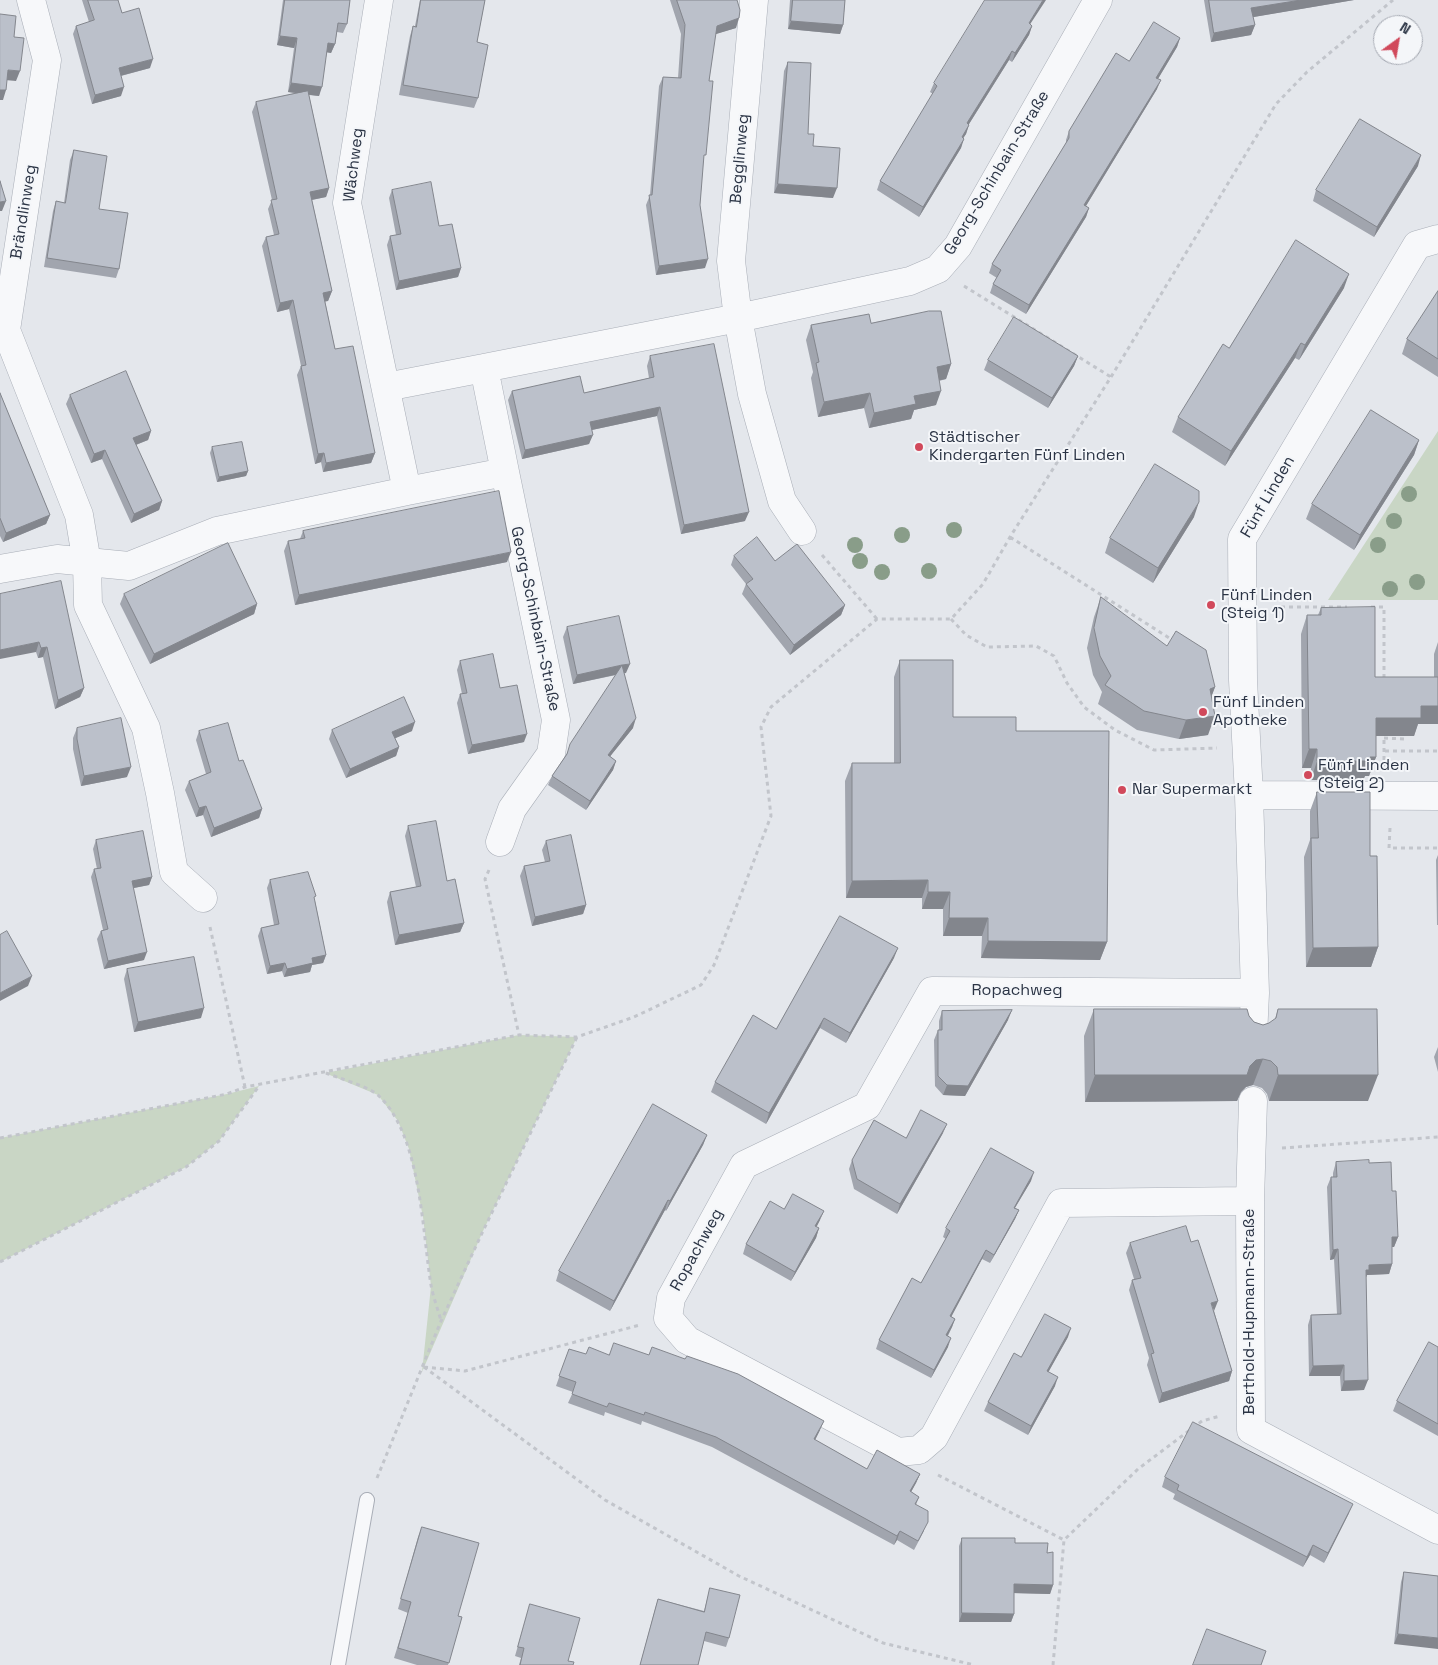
<!DOCTYPE html>
<meta charset="utf-8">
<style>
body{margin:0}
#map{position:relative;width:1438px;height:1665px;overflow:hidden;background:#e4e7ec;font-family:"Space Grotesk",sans-serif}
canvas{display:block}
.north{position:absolute;left:1373px;top:15px;width:50px;height:50px;box-sizing:border-box;background:#f4f6f9;border:1px solid #a4a8b1;border-radius:50%;rotate:32deg;font-size:14px;font-weight:700;line-height:20px;text-align:center;color:#2b3445}
.north::after{content:'';display:block;margin:auto;width:18px;height:22px;background:#d1495b;clip-path:polygon(50% 0,100% 100%,50% 72%,0 100%)}
</style>
<div id="map">
<canvas width="1438" height="1665"></canvas>
<div class="north">N</div>
</div>
<script>
const ctx = document.querySelector('canvas').getContext('2d');
ctx.lineJoin = 'round';
function fill(path, color) {
  ctx.fillStyle = color;
  ctx.fill(path, 'evenodd');
}
function trace(path, color, width, dash) {
  ctx.strokeStyle = color;
  ctx.lineWidth = width;
  ctx.lineCap = dash ? 'butt' : 'round';
  ctx.setLineDash(dash || []);
  ctx.stroke(path);
}
function label(font, color, halo, rows, align = 'center') {
  ctx.font = font + ' "Space Grotesk",sans-serif';
  ctx.lineWidth = 4;
  ctx.setLineDash([]);
  ctx.textBaseline = 'middle';
  ctx.strokeStyle = halo;
  ctx.fillStyle = color;
  for (const [text, x, y, turn = 0] of rows) {
    ctx.save();
    ctx.translate(x, y);
    ctx.rotate((+turn || 0) * Math.PI / 180);
    ctx.textAlign = isNaN(turn) ? turn : align;
    if (halo) ctx.strokeText(text, 0, 0);
    ctx.fillText(text, 0, 0);
    ctx.restore();
  }
}
fill(new Path2D(`
 M 1438,431 L 1438,600 L 1328,600 Z
 M 519,1035 L 577,1037 L 483,1231 L 422,1372 L 431,1286 L 423,1217 L 409,1149 L 398,1121 L 378,1095 L 325,1073 Z
 M 259,1086 L 219,1141 L 186,1167 L 0,1262 L 0,1138 L 227,1094 Z`), '#c9d6c5');
const service = new Path2D(`
 M 338,1665 L 367,1500`);
const minor = new Path2D(`
 M 31,0 L 47,60 L 6,330 L 79,515 L 87,563 L 88,605 L 146,728 L 160,793 L 174,872 L 203,898
 M 379,0 L 347,203 L 407,491 L 505,472 L 484,368 L 386,387
 M 754,0 L 731,261 L 738,318 L 752,394 L 782,501 L 802,531
 M 1438,239 L 1417,245 L 1242,539 L 1243,680 L 1249,795 L 1438,796
 M 484,368 L 738,318 L 910,281 L 938,269 L 958,246 L 1098,0
 M 0,569 L 57,559 L 129,566 L 217,531 L 407,491
 M 1249,795 L 1255,993 L 1253,1036
 M 500,842 L 512,809 L 551,754 L 556,720 L 505,472
 M 1253,1101 L 1250,1201 L 1251,1430 L 1438,1530
 M 1250,1201 L 1061,1203 L 934,1437 L 919,1450 L 898,1452 L 687,1340 L 668,1318 L 671,1298 L 744,1165 L 867,1106 L 932,991 L 1255,993`);
trace(service, '#a9aeb7', 16);
trace(minor, '#a9aeb7', 29);
trace(new Path2D(`
 M 964,286 L 1111,377
 M 1010,537 L 1174,641
 M 822,555 L 877,619
 M 1273,607 L 1347,607
 M 1371,607 L 1384,607 L 1384,681
 M 951,619 L 966,635 L 987,647 L 1036,646 L 1054,656 L 1067,683 L 1084,707 L 1115,730 L 1154,750 L 1217,748
 M 1384,732 L 1384,766
 M 1384,738 L 1404,739 L 1405,736
 M 1385,751 L 1438,751
 M 1390,828 L 1389,848 L 1438,848
 M 489,870 L 485,879 L 519,1035
 M 210,927 L 245,1087
 M 326,1073 C 338,1078 370,1087 379,1096 C 421,1136 422,1230 431,1285 C 433,1297 438,1309 441,1321
 M 0,1138 L 227,1094 L 245,1087 L 519,1035 L 577,1037 L 634,1017 L 701,985 L 714,965 L 771,816 L 761,727 L 771,707 L 877,619 L 951,619 L 983,584 L 1010,537 L 1111,377 L 1276,104 L 1307,72 L 1393,0
 M 1282,1148 L 1438,1137
 M 0,1262 L 186,1167 L 219,1141 L 259,1086
 M 424,1367 L 605,1500 L 739,1576 L 883,1643 L 974,1665
 M 424,1367 L 465,1371 L 640,1325
 M 938,1475 L 1064,1540
 M 377,1478 L 441,1321 L 483,1231 L 577,1037
 M 1053,1665 L 1064,1540 L 1138,1469 L 1202,1421 L 1220,1416`), '#c2c5cb', 3, [4, 4]);
trace(service, '#f7f8fa', 14);
trace(minor, '#f7f8fa', 28);
ctx.fillStyle = '#899d89';
for (const [x, y] of [
 [1409,494],
 [1394,521],
 [954,530],
 [902,535],
 [855,545],
 [1378,545],
 [860,561],
 [929,571],
 [882,572],
 [1417,582],
 [1390,589]
]) {
  ctx.beginPath();
  ctx.arc(x, y, 8, 0, 2 * Math.PI);
  ctx.fill();
}
fill(new Path2D(`
 M 82,0 L 118,0 L 122,13 L 150,68 L 121,76 L 121,96 L 92,104 L 73,34 L 76,26 L 89,22 Z
 M 283,0 L 350,0 L 347,24 L 343,33 L 337,32 L 335,44 L 331,53 L 327,52 L 319,96 L 309,95 L 329,188 L 326,197 L 312,200 L 332,291 L 328,301 L 325,301 L 335,349 L 375,453 L 371,463 L 323,472 L 321,462 L 315,464 L 297,375 L 301,366 L 289,309 L 277,312 L 262,246 L 266,237 L 274,235 L 268,209 L 272,200 L 252,112 L 256,102 L 296,93 L 288,92 L 294,48 L 277,45 Z
 M 420,0 L 485,0 L 477,42 L 478,98 L 474,108 L 399,95 L 410,36 L 413,26 L 415,26 Z
 M 670,0 L 737,0 L 736,28 L 715,34 L 709,81 L 700,205 L 705,268 L 656,275 L 646,205 L 650,195 L 659,86 L 663,77 L 678,78 L 681,34 Z
 M 790,0 L 845,0 L 843,25 L 840,34 L 788,29 Z
 M 1204,0 L 1354,0 L 1253,17 L 1255,25 L 1251,35 L 1211,42 Z
 M 1030,24 L 1032,26 L 1029,35 L 1012,62 L 1009,60 L 969,124 L 966,134 L 963,138 L 961,148 L 919,217 L 877,190 L 880,181 L 933,94 L 930,92 L 934,83 Z
 M 1180,38 L 1177,47 L 1158,79 L 1157,89 L 1086,206 L 1089,208 L 1086,217 L 1026,314 L 990,293 L 993,284 L 997,278 L 989,273 L 992,264 L 1066,143 L 1066,140 L 1069,131 L 1129,61 Z
 M 788,62 L 808,134 L 813,146 L 833,198 L 774,193 L 784,71 Z
 M 74,150 L 99,209 L 119,269 L 116,278 L 44,267 L 53,211 L 56,201 L 64,203 L 70,160 Z
 M 1418,166 L 1374,237 L 1313,201 L 1316,190 Z
 M 392,190 L 461,268 L 458,277 L 396,290 L 387,245 L 390,236 L 396,235 L 389,198 Z
 M 1344,288 L 1299,360 L 1295,358 L 1225,466 L 1172,432 L 1178,417 L 1229,348 Z
 M 1438,291 L 1438,377 L 1402,354 L 1407,339 Z
 M 871,323 L 951,364 L 946,379 L 939,381 L 936,405 L 914,410 L 911,419 L 869,428 L 864,408 L 818,417 L 811,378 L 813,372 L 806,340 L 811,325 Z
 M 650,356 L 745,521 L 681,534 L 657,416 L 592,430 L 589,444 L 522,459 L 508,400 L 512,391 L 584,393 L 649,378 L 647,366 Z
 M 1078,356 L 1074,366 L 1048,408 L 984,370 L 988,360 Z
 M 0,393 L 50,515 L 46,524 L 3,542 L 0,536 Z
 M 70,395 L 151,431 L 148,440 L 136,445 L 162,501 L 159,510 L 131,523 L 102,459 L 91,463 L 66,404 Z
 M 1419,440 L 1414,455 L 1354,550 L 1306,519 L 1312,504 Z
 M 212,447 L 248,471 L 246,476 L 217,482 L 210,453 Z
 M 1194,517 L 1153,583 L 1105,553 L 1110,538 Z
 M 303,531 L 507,562 L 295,605 L 284,551 L 288,541 L 300,539 Z
 M 734,556 L 775,561 L 845,605 L 841,615 L 790,655 L 742,594 L 746,584 L 731,565 Z
 M 0,594 L 84,688 L 80,697 L 55,709 L 43,657 L 38,658 L 36,652 Z
 M 124,594 L 257,604 L 254,614 L 150,664 L 120,604 Z
 M 1101,597 L 1215,687 L 1211,697 L 1208,735 L 1179,739 L 1137,730 L 1098,704 L 1102,692 L 1093,675 L 1087,648 L 1094,617 Z
 M 1321,608 L 1375,677 L 1434,677 L 1434,654 L 1438,642 L 1438,724 L 1418,724 L 1414,736 L 1376,736 L 1376,757 L 1369,776 L 1365,776 L 1363,780 L 1311,780 L 1311,768 L 1302,768 L 1301,634 L 1307,615 L 1318,615 Z
 M 567,627 L 626,673 L 624,673 L 633,728 L 610,756 L 616,761 L 613,770 L 586,810 L 548,785 L 552,776 L 566,755 L 616,675 L 573,684 L 563,637 Z
 M 900,660 L 953,717 L 1016,731 L 1107,942 L 1100,960 L 981,958 L 982,936 L 943,936 L 943,909 L 922,909 L 922,898 L 846,898 L 845,781 L 852,763 L 894,763 L 894,677 Z
 M 460,661 L 500,688 L 524,742 L 468,754 L 457,703 L 460,694 L 462,694 L 457,670 Z
 M 77,728 L 127,777 L 81,786 L 73,749 L 73,738 Z
 M 332,730 L 412,731 L 395,738 L 399,747 L 396,756 L 346,778 L 329,739 Z
 M 199,731 L 239,761 L 262,809 L 259,818 L 211,837 L 203,815 L 196,817 L 185,790 L 189,781 L 206,774 L 196,740 Z
 M 1317,792 L 1378,947 L 1371,967 L 1306,967 L 1304,857 L 1310,840 L 1310,811 Z
 M 408,826 L 447,881 L 464,923 L 460,932 L 395,945 L 387,902 L 390,892 L 416,887 L 405,836 Z
 M 96,840 L 152,877 L 149,885 L 133,888 L 144,960 L 104,969 L 97,939 L 101,931 L 103,930 L 91,877 L 94,869 L 97,869 L 93,849 Z
 M 546,841 L 586,905 L 583,914 L 532,926 L 520,876 L 524,866 L 545,862 L 542,850 Z
 M 1438,855 L 1438,925 L 1437,925 L 1436,860 Z
 M 270,880 L 315,901 L 326,955 L 323,963 L 312,965 L 310,972 L 284,977 L 282,971 L 267,974 L 258,936 L 261,928 L 274,925 L 267,888 Z
 M 894,958 L 846,1043 L 820,1028 L 766,1124 L 711,1092 L 715,1082 L 776,1029 Z
 M 127,969 L 201,1018 L 134,1032 L 124,979 Z
 M 1094,1009 L 1249,1016 L 1254,1022 L 1263,1025 L 1269,1023 L 1275,1019 L 1278,1009 L 1368,1101 L 1269,1101 L 1267,1094 L 1262,1088 L 1253,1085 L 1246,1087 L 1241,1092 L 1237,1101 L 1085,1102 L 1084,1036 Z
 M 942,1011 L 1008,1020 L 965,1096 L 943,1095 L 935,1086 L 934,1040 L 938,1030 L 939,1030 L 939,1021 Z
 M 1438,1047 L 1438,1072 L 1434,1057 Z
 M 943,1133 L 897,1214 L 854,1189 L 849,1169 L 852,1160 L 906,1138 Z
 M 707,1135 L 703,1145 L 666,1211 L 665,1210 L 610,1311 L 556,1281 L 559,1271 Z
 M 1336,1162 L 1369,1163 L 1392,1191 L 1398,1237 L 1394,1247 L 1392,1247 L 1392,1264 L 1389,1274 L 1367,1275 L 1366,1277 L 1364,1390 L 1341,1391 L 1340,1376 L 1309,1376 L 1308,1325 L 1311,1315 L 1337,1314 L 1334,1259 L 1330,1260 L 1327,1187 L 1331,1177 L 1333,1177 L 1333,1173 Z
 M 1031,1181 L 1015,1208 L 1019,1210 L 1015,1219 L 990,1263 L 982,1259 L 951,1316 L 955,1319 L 952,1327 L 948,1336 L 948,1347 L 931,1378 L 876,1349 L 879,1340 L 921,1283 L 946,1239 L 943,1237 L 946,1228 Z
 M 784,1209 L 820,1220 L 816,1227 L 819,1228 L 816,1238 L 791,1281 L 743,1254 L 746,1244 Z
 M 1130,1243 L 1214,1311 L 1232,1371 L 1229,1381 L 1159,1403 L 1147,1365 L 1149,1358 L 1129,1290 L 1132,1280 L 1134,1279 L 1126,1253 Z
 M 1068,1337 L 1048,1372 L 1055,1386 L 1028,1435 L 984,1411 L 988,1402 L 1021,1357 Z
 M 1438,1347 L 1438,1436 L 1393,1411 L 1397,1401 Z
 M 569,1349 L 820,1430 L 815,1440 L 867,1469 L 920,1474 L 916,1483 L 911,1492 L 919,1497 L 916,1505 L 924,1531 L 914,1550 L 897,1540 L 894,1545 L 712,1447 L 642,1421 L 641,1425 L 605,1412 L 604,1416 L 568,1403 L 573,1392 L 556,1386 Z
 M 1165,1477 L 1349,1513 L 1324,1563 L 1310,1555 L 1303,1567 L 1173,1499 L 1175,1494 L 1162,1487 Z
 M 422,1527 L 458,1616 L 462,1617 L 448,1665 L 417,1665 L 394,1658 L 408,1613 L 398,1609 L 418,1537 Z
 M 962,1538 L 1015,1543 L 1047,1553 L 1053,1585 L 1050,1594 L 1014,1593 L 1014,1614 L 1011,1622 L 959,1622 L 959,1546 Z
 M 1404,1572 L 1438,1576 L 1394,1644 L 1401,1582 Z
 M 710,1588 L 729,1638 L 726,1647 L 704,1641 L 698,1665 L 640,1665 L 655,1609 L 658,1599 L 704,1611 Z
 M 530,1604 L 568,1661 L 573,1665 L 519,1665 L 521,1658 L 515,1656 L 527,1614 Z`), '#a1a5ae');
fill(new Path2D(`
 M 1043,0 L 1046,0 L 1025,32 L 1029,23 Z
 M 1301,0 L 1354,0 L 1248,18 L 1251,8 Z
 M 739,18 L 736,28 L 713,35 L 717,26 Z
 M 791,21 L 843,25 L 840,34 L 788,29 Z
 M 1255,25 L 1251,35 L 1211,42 L 1214,33 Z
 M 1032,26 L 1029,35 L 1012,62 L 1015,53 Z
 M 280,36 L 297,38 L 294,48 L 277,45 Z
 M 1180,38 L 1177,47 L 1153,87 L 1156,78 Z
 M 328,43 L 335,44 L 331,53 L 325,52 Z
 M 1012,51 L 1009,60 L 964,132 L 967,123 Z
 M 153,59 L 150,68 L 116,77 L 119,68 Z
 M 8,70 L 20,71 L 16,81 L 5,80 Z
 M 1161,80 L 1157,89 L 1081,214 L 1084,205 Z
 M 291,83 L 322,87 L 319,96 L 288,92 Z
 M 124,87 L 121,96 L 92,104 L 95,95 Z
 M 0,90 L 6,90 L 3,100 L 0,100 Z
 M 969,125 L 966,134 L 958,146 L 962,137 Z
 M 964,139 L 961,148 L 919,217 L 923,207 Z
 M 1421,155 L 1418,166 L 1374,237 L 1377,227 Z
 M 778,184 L 837,188 L 833,198 L 774,193 Z
 M 329,188 L 326,197 L 306,201 L 310,192 Z
 M 6,201 L 2,211 L 0,211 L 0,202 Z
 M 1089,208 L 1086,217 L 1026,314 L 1029,305 Z
 M 708,259 L 705,268 L 656,275 L 659,266 Z
 M 461,268 L 458,277 L 396,290 L 399,281 Z
 M 1349,274 L 1344,288 L 1299,360 L 1305,345 Z
 M 332,291 L 328,301 L 319,303 L 323,293 Z
 M 293,300 L 289,309 L 277,312 L 280,303 Z
 M 1301,343 L 1295,358 L 1225,466 L 1231,451 Z
 M 1078,356 L 1074,366 L 1048,408 L 1052,398 Z
 M 951,364 L 946,379 L 931,382 L 937,367 Z
 M 941,391 L 936,405 L 914,410 L 911,419 L 869,428 L 874,413 L 914,396 Z
 M 870,393 L 864,408 L 818,417 L 824,402 Z
 M 660,407 L 657,416 L 587,431 L 590,422 Z
 M 151,431 L 148,440 L 130,447 L 133,438 Z
 M 593,435 L 589,444 L 522,459 L 525,450 Z
 M 1419,440 L 1414,455 L 1354,550 L 1360,535 Z
 M 105,450 L 102,459 L 91,463 L 94,454 Z
 M 324,453 L 321,462 L 315,464 L 318,454 Z
 M 375,453 L 371,463 L 323,472 L 326,463 Z
 M 248,471 L 246,476 L 217,482 L 219,477 Z
 M 162,501 L 159,510 L 131,523 L 134,514 Z
 M 1199,502 L 1194,517 L 1153,583 L 1158,568 Z
 M 749,512 L 745,521 L 681,534 L 684,525 Z
 M 50,515 L 46,524 L 3,542 L 6,533 Z
 M 511,552 L 507,562 L 295,605 L 299,595 Z
 M 257,604 L 254,614 L 150,664 L 154,654 Z
 M 845,605 L 841,615 L 790,655 L 794,645 Z
 M 39,642 L 36,652 L 0,659 L 0,650 Z
 M 47,647 L 43,657 L 38,658 L 41,648 Z
 M 630,664 L 626,673 L 619,674 L 622,665 Z
 M 622,665 L 619,674 L 573,684 L 577,675 Z
 M 1215,687 L 1208,706 L 1210,689 Z
 M 84,688 L 80,697 L 55,709 L 58,700 Z
 M 1421,706 L 1438,706 L 1438,724 L 1418,724 L 1414,736 L 1369,736 L 1376,718 Z
 M 1215,716 L 1208,735 L 1179,739 L 1186,720 Z
 M 636,718 L 633,728 L 604,764 L 608,755 Z
 M 415,722 L 412,731 L 389,741 L 392,732 Z
 M 527,734 L 524,742 L 468,754 L 472,745 Z
 M 399,747 L 396,756 L 346,778 L 350,769 Z
 M 1309,749 L 1317,749 L 1311,768 L 1302,768 Z
 M 1370,757 L 1376,757 L 1369,776 L 1365,776 L 1363,780 L 1311,780 L 1317,761 Z
 M 616,761 L 613,770 L 586,810 L 590,801 Z
 M 131,767 L 127,777 L 81,786 L 84,776 Z
 M 206,806 L 203,815 L 196,817 L 199,808 Z
 M 262,809 L 259,818 L 211,837 L 214,828 Z
 M 152,877 L 149,885 L 129,889 L 132,881 Z
 M 928,880 L 922,898 L 846,898 L 852,881 Z
 M 928,892 L 950,892 L 943,909 L 922,909 Z
 M 586,905 L 583,914 L 532,926 L 535,917 Z
 M 949,918 L 988,918 L 982,936 L 943,936 Z
 M 464,923 L 460,932 L 395,945 L 399,935 Z
 M 988,941 L 1107,942 L 1100,960 L 981,958 Z
 M 1378,947 L 1371,967 L 1306,967 L 1313,948 Z
 M 898,948 L 894,958 L 846,1043 L 850,1033 Z
 M 147,952 L 144,960 L 104,969 L 108,961 Z
 M 326,955 L 323,963 L 312,965 L 310,972 L 284,977 L 287,969 L 312,958 Z
 M 285,963 L 282,971 L 267,974 L 270,966 Z
 M 32,976 L 28,986 L 0,1001 L 0,993 Z
 M 204,1008 L 201,1018 L 134,1032 L 138,1022 Z
 M 1012,1010 L 1008,1020 L 965,1096 L 943,1095 L 947,1085 Z
 M 824,1018 L 820,1028 L 766,1124 L 769,1113 Z
 M 1263,1059 L 1253,1085 L 1246,1087 L 1241,1092 L 1237,1101 L 1085,1102 L 1095,1075 L 1250,1066 L 1256,1060 Z
 M 1278,1075 L 1378,1075 L 1368,1101 L 1269,1101 Z
 M 947,1124 L 943,1133 L 897,1214 L 900,1204 Z
 M 707,1135 L 703,1145 L 666,1211 L 670,1201 Z
 M 1034,1172 L 1031,1181 L 1010,1216 L 1014,1208 Z
 M 668,1200 L 665,1210 L 610,1311 L 614,1301 Z
 M 1019,1210 L 1015,1219 L 990,1263 L 994,1255 Z
 M 824,1211 L 820,1220 L 812,1236 L 815,1226 Z
 M 819,1228 L 816,1238 L 791,1281 L 795,1272 Z
 M 1392,1237 L 1398,1237 L 1394,1247 L 1388,1247 Z
 M 1338,1249 L 1334,1259 L 1330,1260 L 1333,1250 Z
 M 986,1250 L 982,1259 L 947,1325 L 950,1316 Z
 M 1392,1264 L 1389,1274 L 1367,1275 L 1365,1280 L 1366,1270 L 1369,1265 Z
 M 1218,1301 L 1214,1311 L 1211,1303 Z
 M 955,1319 L 952,1327 L 943,1344 L 946,1335 Z
 M 1071,1328 L 1068,1337 L 1044,1380 L 1047,1371 Z
 M 951,1338 L 948,1347 L 931,1378 L 934,1370 Z
 M 1344,1365 L 1340,1376 L 1309,1376 L 1313,1366 Z
 M 1232,1371 L 1229,1381 L 1159,1403 L 1162,1393 Z
 M 1058,1377 L 1055,1386 L 1028,1435 L 1031,1426 Z
 M 1368,1380 L 1364,1390 L 1341,1391 L 1344,1381 Z
 M 824,1421 L 820,1430 L 811,1448 L 814,1439 Z
 M 920,1474 L 916,1483 L 906,1501 L 910,1491 Z
 M 1353,1504 L 1349,1513 L 1324,1563 L 1328,1553 Z
 M 900,1531 L 897,1540 L 894,1545 L 897,1536 Z
 M 1313,1545 L 1310,1555 L 1303,1567 L 1307,1557 Z
 M 1014,1584 L 1053,1585 L 1050,1594 L 1011,1593 Z
 M 962,1613 L 1014,1614 L 1011,1622 L 959,1622 Z
 M 1398,1634 L 1438,1638 L 1438,1649 L 1394,1644 Z`), '#83868d');
const building = new Path2D(`
 M 88,0 L 118,0 L 122,13 L 139,8 L 153,59 L 119,68 L 124,87 L 95,95 L 76,26 L 94,20 Z
 M 285,0 L 350,0 L 347,24 L 338,23 L 335,44 L 328,43 L 322,87 L 291,83 L 297,38 L 280,36 Z
 M 421,0 L 485,0 L 477,42 L 488,45 L 478,98 L 403,85 L 413,26 L 416,27 Z
 M 677,0 L 737,0 L 740,10 L 739,18 L 717,26 L 709,81 L 713,81 L 706,155 L 704,155 L 700,205 L 708,259 L 659,266 L 649,195 L 652,195 L 663,77 L 681,78 L 685,25 Z
 M 793,0 L 845,0 L 843,25 L 791,21 Z
 M 985,0 L 1043,0 L 1029,23 L 1032,26 L 1015,53 L 1012,51 L 967,123 L 969,125 L 962,137 L 964,139 L 923,207 L 880,181 L 937,86 L 934,83 Z
 M 1209,0 L 1301,0 L 1251,8 L 1255,25 L 1214,33 Z
 M 0,14 L 16,16 L 14,37 L 24,38 L 20,71 L 8,70 L 6,90 L 0,90 Z
 M 1154,22 L 1180,38 L 1156,78 L 1161,80 L 1084,205 L 1089,208 L 1029,305 L 993,284 L 1001,270 L 992,264 L 1069,138 L 1069,131 L 1116,53 L 1129,61 Z
 M 788,62 L 811,63 L 808,134 L 814,134 L 813,146 L 840,148 L 837,188 L 778,184 Z
 M 308,91 L 329,188 L 310,192 L 332,291 L 323,293 L 335,349 L 353,346 L 375,453 L 326,463 L 324,453 L 318,454 L 301,366 L 306,365 L 293,300 L 280,303 L 266,237 L 279,234 L 271,200 L 277,199 L 256,102 Z
 M 1360,119 L 1421,155 L 1377,227 L 1316,190 Z
 M 74,150 L 107,156 L 99,209 L 128,213 L 119,269 L 47,258 L 56,201 L 65,203 Z
 M 0,181 L 6,201 L 0,202 Z
 M 431,182 L 439,226 L 452,224 L 461,268 L 399,281 L 390,236 L 401,234 L 392,190 Z
 M 1296,240 L 1349,274 L 1305,345 L 1301,343 L 1231,451 L 1178,417 L 1223,344 L 1229,348 Z
 M 1438,291 L 1438,359 L 1407,339 Z
 M 929,311 L 941,311 L 951,364 L 937,367 L 941,391 L 914,396 L 916,404 L 874,413 L 870,393 L 824,402 L 816,363 L 819,362 L 811,325 L 869,314 L 871,323 Z
 M 1014,317 L 1078,356 L 1052,398 L 988,360 Z
 M 714,344 L 749,512 L 684,525 L 660,407 L 590,422 L 593,435 L 525,450 L 512,391 L 580,376 L 584,393 L 654,377 L 650,356 Z
 M 126,371 L 151,431 L 133,438 L 162,501 L 134,514 L 105,450 L 94,454 L 70,395 Z
 M 0,393 L 50,515 L 6,533 L 0,518 Z
 M 1371,410 L 1419,440 L 1360,535 L 1312,504 Z
 M 242,442 L 248,471 L 219,477 L 212,447 Z
 M 1155,464 L 1199,491 L 1199,502 L 1158,568 L 1110,538 Z
 M 499,491 L 511,552 L 299,595 L 288,541 L 305,538 L 303,531 Z
 M 757,537 L 775,561 L 797,544 L 845,605 L 794,645 L 746,584 L 753,579 L 734,556 Z
 M 228,543 L 257,604 L 154,654 L 124,594 Z
 M 61,581 L 84,688 L 58,700 L 47,647 L 41,648 L 39,642 L 0,650 L 0,594 Z
 M 1101,597 L 1167,646 L 1176,631 L 1206,650 L 1215,687 L 1210,689 L 1215,716 L 1186,720 L 1144,711 L 1105,685 L 1111,676 L 1100,656 L 1094,628 Z
 M 1375,607 L 1375,677 L 1438,677 L 1438,706 L 1421,706 L 1421,718 L 1376,718 L 1376,757 L 1370,757 L 1370,761 L 1317,761 L 1317,749 L 1309,749 L 1307,615 L 1321,615 L 1321,608 Z
 M 619,616 L 630,664 L 622,665 L 636,718 L 608,755 L 616,761 L 590,801 L 552,776 L 567,754 L 570,744 L 622,665 L 577,675 L 567,627 Z
 M 493,654 L 500,688 L 517,685 L 527,734 L 472,745 L 460,694 L 467,693 L 460,661 Z
 M 900,660 L 953,660 L 953,717 L 1016,717 L 1016,731 L 1109,731 L 1107,942 L 988,941 L 988,918 L 949,918 L 950,892 L 928,892 L 928,880 L 852,881 L 852,763 L 900,763 Z
 M 404,697 L 415,722 L 392,732 L 399,747 L 350,769 L 332,730 Z
 M 121,718 L 131,767 L 84,776 L 77,739 L 77,728 Z
 M 228,723 L 239,761 L 243,760 L 262,809 L 214,828 L 206,806 L 199,808 L 189,781 L 211,772 L 199,731 Z
 M 1317,792 L 1370,792 L 1370,856 L 1377,856 L 1378,947 L 1313,948 L 1311,838 L 1318,838 Z
 M 436,821 L 447,881 L 455,879 L 464,923 L 399,935 L 390,892 L 421,886 L 408,826 Z
 M 143,831 L 152,877 L 132,881 L 147,952 L 108,961 L 101,931 L 108,929 L 94,869 L 101,868 L 96,840 Z
 M 571,835 L 586,905 L 535,917 L 524,866 L 550,861 L 546,841 Z
 M 308,872 L 316,896 L 314,897 L 326,955 L 312,958 L 313,963 L 287,969 L 285,963 L 270,966 L 261,928 L 279,924 L 270,880 Z
 M 840,916 L 898,948 L 850,1033 L 824,1018 L 769,1113 L 715,1082 L 753,1015 L 776,1029 Z
 M 7,931 L 32,976 L 0,993 L 0,935 Z
 M 194,957 L 204,1008 L 138,1022 L 127,969 Z
 M 1094,1009 L 1247,1009 L 1249,1016 L 1254,1022 L 1263,1025 L 1269,1023 L 1276,1018 L 1278,1009 L 1377,1009 L 1378,1075 L 1278,1075 L 1277,1067 L 1271,1061 L 1263,1059 L 1256,1060 L 1250,1066 L 1247,1075 L 1095,1075 Z
 M 1012,1010 L 968,1086 L 947,1085 L 938,1076 L 938,1030 L 942,1030 L 942,1011 Z
 M 653,1104 L 707,1135 L 670,1201 L 668,1200 L 614,1301 L 559,1271 Z
 M 921,1110 L 947,1124 L 900,1204 L 857,1179 L 852,1160 L 874,1120 L 906,1138 Z
 M 991,1148 L 1034,1172 L 1014,1208 L 1019,1210 L 994,1255 L 986,1250 L 950,1316 L 955,1319 L 946,1335 L 951,1338 L 934,1370 L 879,1340 L 912,1278 L 921,1283 L 950,1231 L 946,1228 Z
 M 1369,1160 L 1369,1163 L 1391,1162 L 1392,1191 L 1396,1191 L 1398,1237 L 1392,1237 L 1392,1264 L 1369,1265 L 1369,1270 L 1366,1270 L 1368,1380 L 1344,1381 L 1344,1365 L 1313,1366 L 1311,1315 L 1341,1314 L 1338,1249 L 1333,1250 L 1331,1177 L 1337,1177 L 1336,1162 Z
 M 793,1194 L 824,1211 L 815,1226 L 819,1228 L 795,1272 L 746,1244 L 770,1201 L 784,1209 Z
 M 1186,1226 L 1191,1242 L 1198,1240 L 1218,1301 L 1211,1303 L 1232,1371 L 1162,1393 L 1151,1354 L 1154,1353 L 1132,1280 L 1141,1278 L 1130,1243 Z
 M 1045,1314 L 1071,1328 L 1047,1371 L 1058,1377 L 1031,1426 L 988,1402 L 1014,1353 L 1021,1357 Z
 M 1429,1342 L 1438,1347 L 1438,1424 L 1397,1401 Z
 M 614,1343 L 649,1355 L 652,1347 L 685,1359 L 687,1356 L 738,1374 L 824,1421 L 814,1439 L 867,1469 L 877,1450 L 920,1474 L 910,1491 L 919,1497 L 915,1504 L 928,1511 L 928,1522 L 918,1541 L 900,1531 L 897,1536 L 716,1437 L 645,1412 L 644,1415 L 609,1403 L 607,1407 L 572,1394 L 576,1382 L 559,1376 L 569,1349 L 586,1354 L 589,1347 L 609,1355 Z
 M 1193,1422 L 1353,1504 L 1328,1553 L 1313,1545 L 1307,1557 L 1177,1490 L 1179,1485 L 1165,1477 Z
 M 422,1527 L 479,1543 L 458,1616 L 462,1617 L 449,1663 L 398,1648 L 411,1602 L 401,1599 Z
 M 962,1538 L 1015,1538 L 1015,1543 L 1048,1543 L 1047,1553 L 1053,1552 L 1053,1585 L 1014,1584 L 1014,1614 L 962,1613 Z
 M 1404,1572 L 1438,1576 L 1438,1638 L 1398,1634 Z
 M 710,1588 L 740,1595 L 729,1638 L 706,1632 L 698,1665 L 640,1665 L 658,1599 L 704,1612 Z
 M 530,1604 L 580,1618 L 568,1661 L 574,1662 L 573,1665 L 520,1665 L 524,1648 L 518,1647 Z
 M 1207,1629 L 1266,1651 L 1261,1665 L 1193,1665 Z`);
fill(building, '#bbc0ca');
trace(building, '#83868d', 1);
for (const [x, y, r, color] of [
 [919,447,5,"#d1495b"],
 [1211,605,5,"#d1495b"],
 [1203,712,5,"#d1495b"],
 [1308,775,5,"#d1495b"],
 [1122,790,5,"#d1495b"]
]) {
  const dot = new Path2D();
  dot.arc(x, y, r, 0, 2 * Math.PI);
  ctx.fillStyle = color;
  ctx.fill(dot);
  trace(dot, '#f4f6f9', 2);
}
label('16px', '#2b3445', '#f4f6f9', [
 ["Begglinweg",740,159,-85],
 ["Wächweg",354,165,-83],
 ["Georg-Schinbain-Straße",997,173,-59],
 ["Brändlinweg",24,212,-81],
 ["Fünf Linden",1268,497,-60],
 ["Georg-Schinbain-Straße",535,619,78],
 ["Ropachweg",1017,991],
 ["Ropachweg",697,1250,-61],
 ["Berthold-Hupmann-Straße",1250,1312,-90]
]);
label('16px', '#2b3445', '#f4f6f9', [
 ["Städtischer",929,438],
 ["Kindergarten Fünf Linden",929,456],
 ["Fünf Linden",1221,596],
 ["(Steig 1)",1221,614],
 ["Fünf Linden",1213,703],
 ["Apotheke",1213,721],
 ["Fünf Linden",1318,766],
 ["(Steig 2)",1318,784],
 ["Nar Supermarkt",1132,790]
], 'left');
</script>
